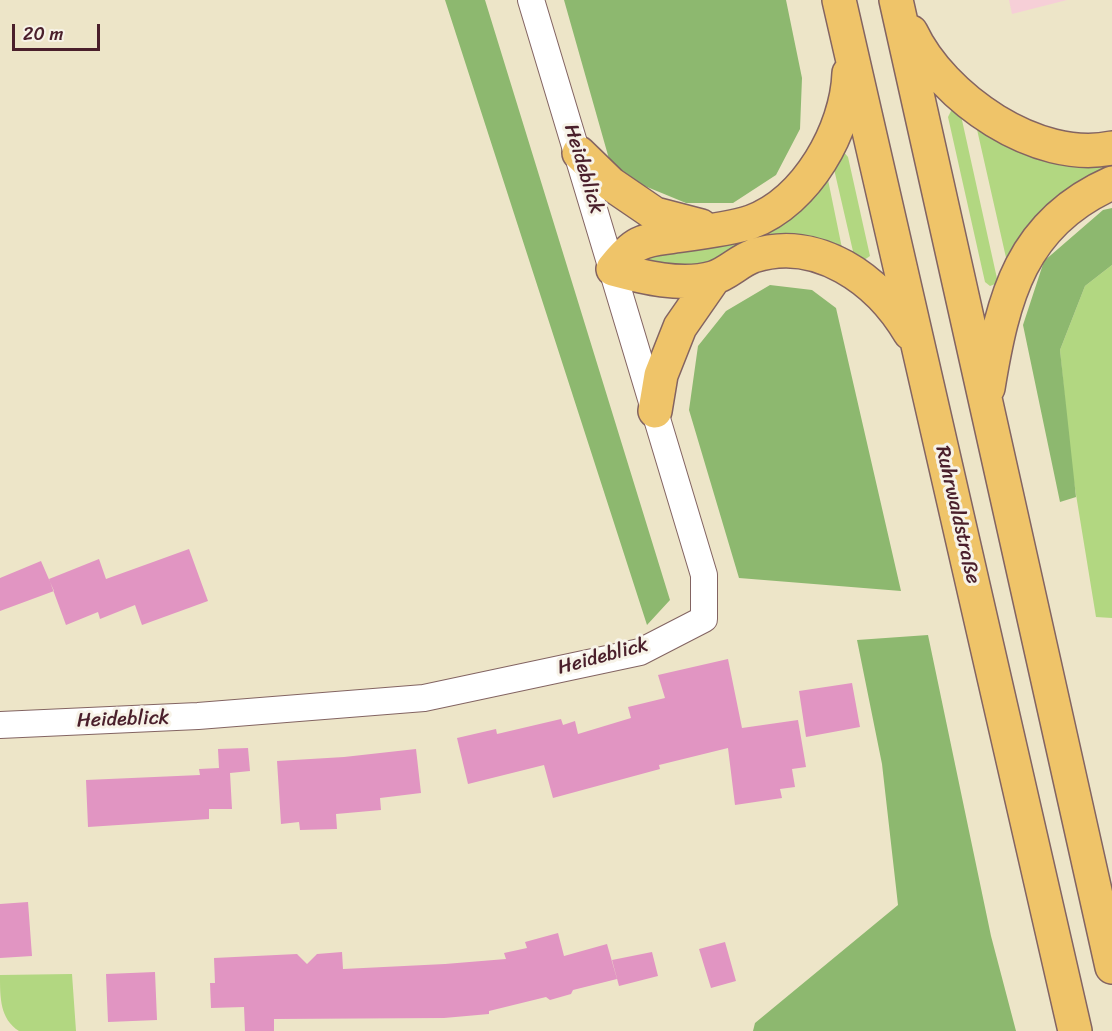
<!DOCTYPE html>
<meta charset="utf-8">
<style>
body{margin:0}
#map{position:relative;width:1112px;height:1031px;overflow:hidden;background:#ede5c8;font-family:Sriracha,sans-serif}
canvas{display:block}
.scale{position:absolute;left:12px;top:24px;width:88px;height:27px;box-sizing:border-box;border:3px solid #4a1f2b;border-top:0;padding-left:8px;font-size:18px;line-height:21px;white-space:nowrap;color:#4a1f2b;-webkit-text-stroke:4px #f7f3e8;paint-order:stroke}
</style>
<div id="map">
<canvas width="1112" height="1031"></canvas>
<div class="scale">20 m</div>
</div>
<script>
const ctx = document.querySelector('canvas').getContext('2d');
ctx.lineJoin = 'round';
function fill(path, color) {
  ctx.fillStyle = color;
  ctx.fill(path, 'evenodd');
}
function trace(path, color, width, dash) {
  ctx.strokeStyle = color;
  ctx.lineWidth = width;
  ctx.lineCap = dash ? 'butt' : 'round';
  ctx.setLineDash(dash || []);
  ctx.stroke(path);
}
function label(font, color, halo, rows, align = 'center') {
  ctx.font = font + ' Sriracha,sans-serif';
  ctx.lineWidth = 6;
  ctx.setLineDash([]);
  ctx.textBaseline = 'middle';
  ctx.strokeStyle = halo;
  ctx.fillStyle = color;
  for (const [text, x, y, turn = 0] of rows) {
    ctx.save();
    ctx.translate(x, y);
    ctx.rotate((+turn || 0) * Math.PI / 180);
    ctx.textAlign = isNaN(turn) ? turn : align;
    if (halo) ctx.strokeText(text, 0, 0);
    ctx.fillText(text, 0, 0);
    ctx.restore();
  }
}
fill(new Path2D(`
 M 1009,0 L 1067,0 L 1012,14 Z`), '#f6cfd7');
fill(new Path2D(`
 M 952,109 L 960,111 L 998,283 L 990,286 L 985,282 L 948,117 Z
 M 976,125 L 1112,161 L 1112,170 L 1060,197 L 1030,224 L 1007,262 Z
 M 843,151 L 848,157 L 870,256 L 861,262 L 855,260 L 831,156 Z
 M 826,170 L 843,253 L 708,264 L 684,270 L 646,263 L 647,257 Z
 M 1112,265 L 1112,618 L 1096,617 L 1071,464 L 1060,350 L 1085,286 Z
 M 72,974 L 76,1031 L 19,1031 C 0,1019 0,998 0,975 Z`), '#b2d781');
fill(new Path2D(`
 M 445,0 L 485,0 L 670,600 L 647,625 Z
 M 564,0 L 786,0 L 802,78 L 800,129 L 776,175 L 733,203 L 686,203 L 613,173 Z
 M 1112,208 L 1112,265 L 1085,286 L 1060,350 L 1076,497 L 1060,502 L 1023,325 L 1044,261 L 1103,210 Z
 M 770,285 L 812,290 L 836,308 L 901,591 L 739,578 L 689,410 L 698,346 L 726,311 Z
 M 928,635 L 991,936 L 1016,1031 L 753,1031 L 755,1023 L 898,905 L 882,764 L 857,640 Z`), '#8db86f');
fill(new Path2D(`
 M 189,549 L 208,601 L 142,625 L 135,605 L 100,619 L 98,612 L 66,625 L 49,579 L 99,559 L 106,579 Z
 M 41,561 L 54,591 L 0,611 L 0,578 Z
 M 728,659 L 742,728 L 798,720 L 806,767 L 792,769 L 795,787 L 780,789 L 782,798 L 735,805 L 728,748 L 659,765 L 660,769 L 553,798 L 544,765 L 468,784 L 457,738 L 496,729 L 497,734 L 561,719 L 563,725 L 575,721 L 578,734 L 631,718 L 628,707 L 665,698 L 658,675 Z
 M 852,683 L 860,727 L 806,737 L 799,691 Z
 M 248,748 L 250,771 L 230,773 L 232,809 L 209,809 L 209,819 L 88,827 L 86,780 L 200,775 L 199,769 L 219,768 L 218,749 Z
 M 416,749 L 421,793 L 380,798 L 381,810 L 336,814 L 337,829 L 300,830 L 299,822 L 281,824 L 277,761 L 344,757 Z
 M 28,902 L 32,956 L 0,958 L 0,904 Z
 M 558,933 L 564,956 L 607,944 L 617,979 L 573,990 L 571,994 L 550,1000 L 546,997 L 489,1011 L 489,1014 L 444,1018 L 274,1019 L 274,1031 L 245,1031 L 244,1007 L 211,1008 L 210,983 L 215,983 L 214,958 L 297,954 L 307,964 L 317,954 L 342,952 L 343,969 L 445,964 L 506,959 L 504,953 L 527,948 L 525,942 Z
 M 725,942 L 736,981 L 711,988 L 699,949 Z
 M 652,952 L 658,976 L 619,986 L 612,960 Z
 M 155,972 L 157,1020 L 108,1022 L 106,974 Z`), '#e195c2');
const minor = new Path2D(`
 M 0,725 L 198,716 L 424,698 L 640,652 L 704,619 L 704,575 L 531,0`);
const trunk = new Path2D(`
 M 839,0 L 1075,1031
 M 896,0 L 1112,967
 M 911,32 C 942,98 1037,164 1112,148
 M 849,73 C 847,130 807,201 751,222 C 730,229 697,233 675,236 C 663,238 650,238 639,244 C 629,249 620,260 613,269 C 643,277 681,287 713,278 C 727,274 739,261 753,256 C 817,235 879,280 910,333
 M 579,153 L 611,184 L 655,214 L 701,226
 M 988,388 C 1003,297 1021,223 1112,183
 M 655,411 L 661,375 L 680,327 L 714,278`);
trace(minor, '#836462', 28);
trace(trunk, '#836462', 36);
trace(minor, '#fff', 26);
trace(trunk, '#efc469', 33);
label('20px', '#4a1f2b', '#f7f3e8', [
 ["Heideblick",583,169,73],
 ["Ruhrwaldstraße",957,515,77],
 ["Heideblick",603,657,-15],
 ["Heideblick",123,720,-2]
]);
</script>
